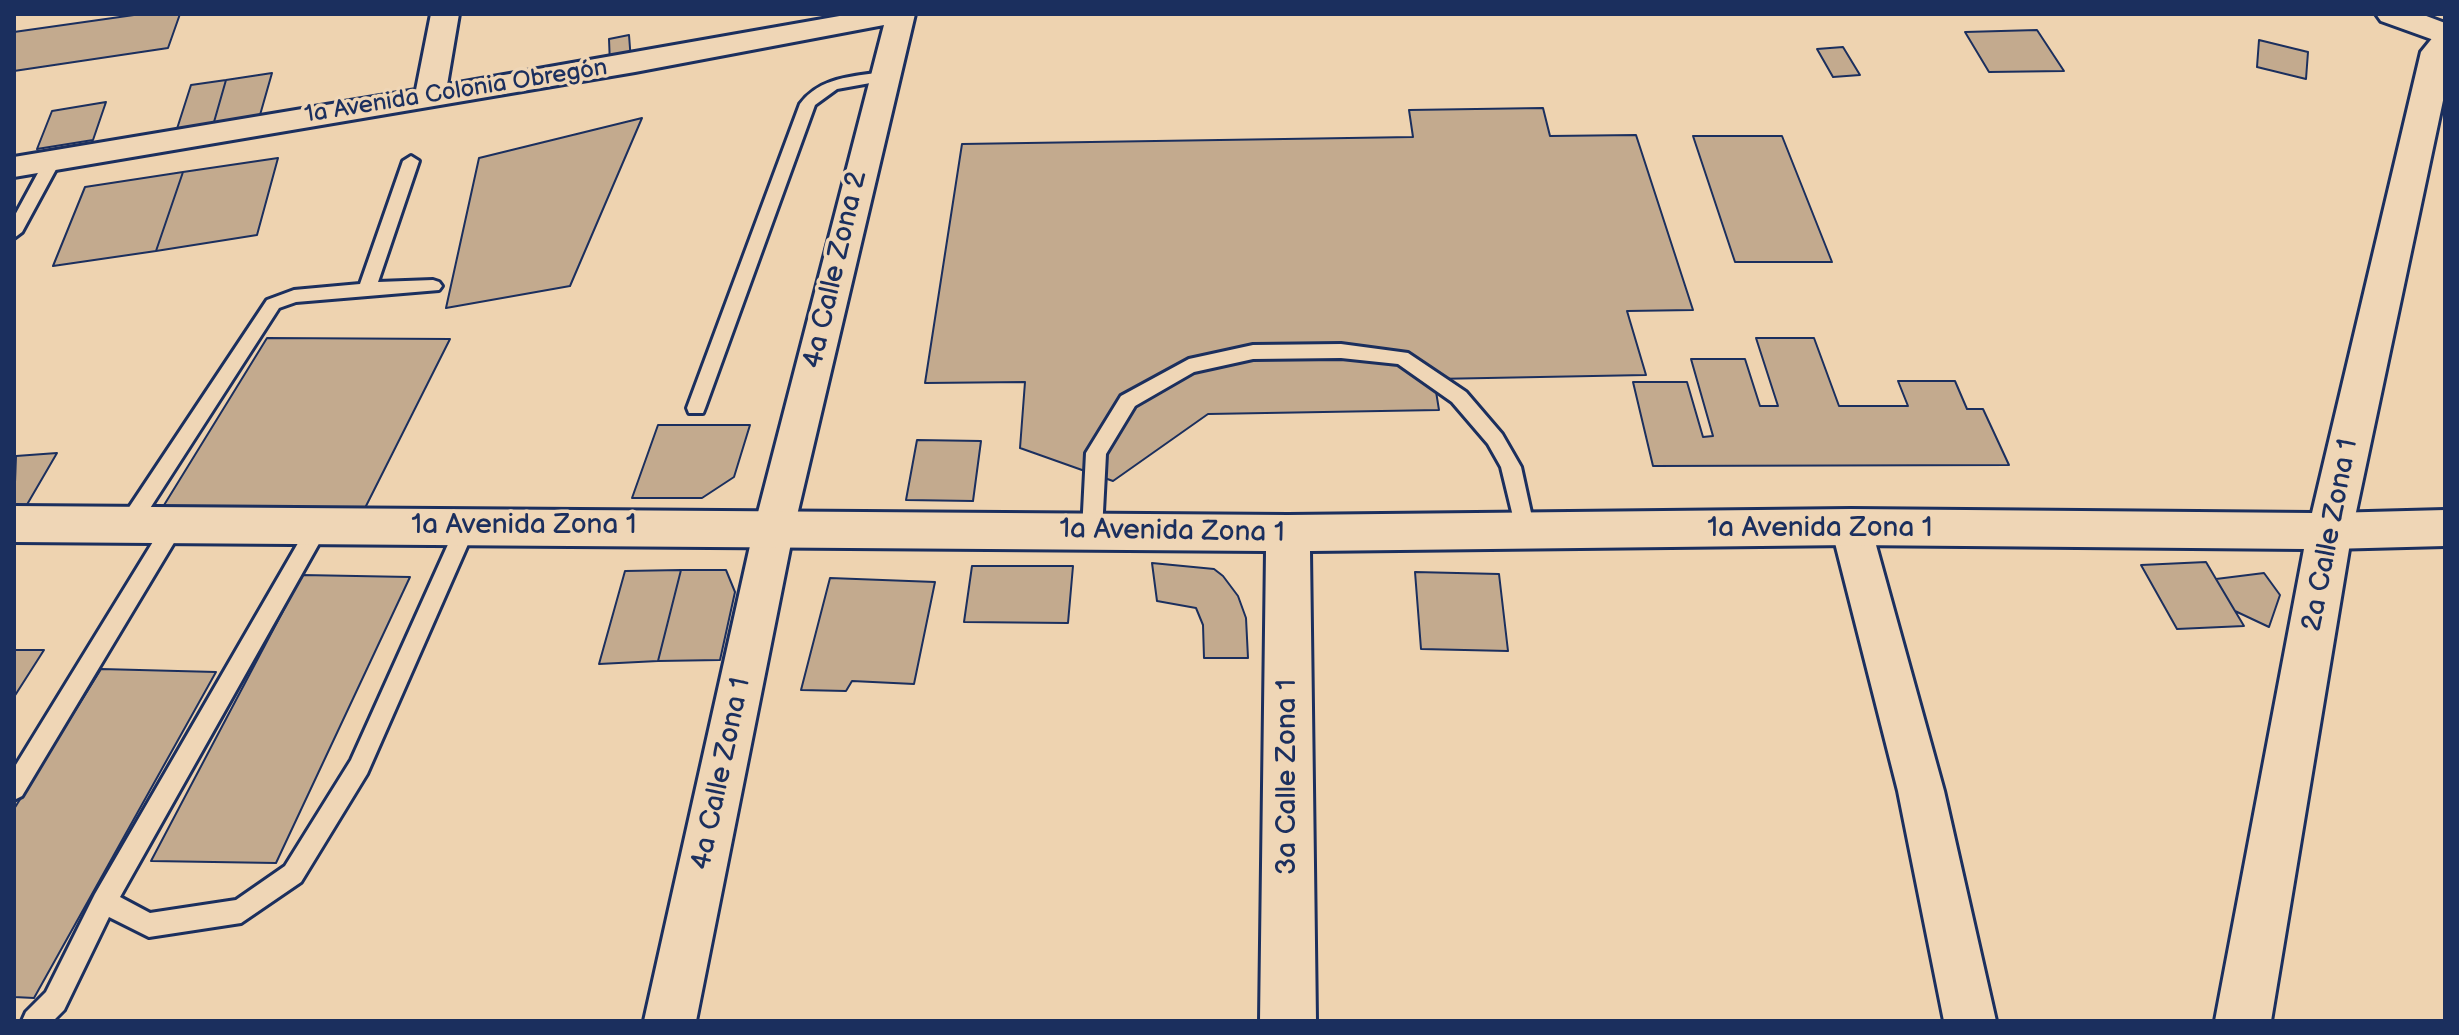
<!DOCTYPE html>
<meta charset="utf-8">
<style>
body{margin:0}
#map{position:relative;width:2459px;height:1035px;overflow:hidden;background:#eed3b0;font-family:"Balsamiq Sans",sans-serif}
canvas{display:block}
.frame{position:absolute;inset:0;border:16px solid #1b2f5e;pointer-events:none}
</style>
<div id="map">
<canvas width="2459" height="1035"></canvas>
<div class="frame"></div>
</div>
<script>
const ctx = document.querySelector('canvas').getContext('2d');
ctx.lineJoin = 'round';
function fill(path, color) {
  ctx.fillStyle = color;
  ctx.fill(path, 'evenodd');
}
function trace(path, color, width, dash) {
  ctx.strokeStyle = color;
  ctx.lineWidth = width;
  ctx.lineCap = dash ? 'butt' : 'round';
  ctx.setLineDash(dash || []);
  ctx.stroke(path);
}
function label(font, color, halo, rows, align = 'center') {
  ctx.font = font + ' "Balsamiq Sans",sans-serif';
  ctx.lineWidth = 7;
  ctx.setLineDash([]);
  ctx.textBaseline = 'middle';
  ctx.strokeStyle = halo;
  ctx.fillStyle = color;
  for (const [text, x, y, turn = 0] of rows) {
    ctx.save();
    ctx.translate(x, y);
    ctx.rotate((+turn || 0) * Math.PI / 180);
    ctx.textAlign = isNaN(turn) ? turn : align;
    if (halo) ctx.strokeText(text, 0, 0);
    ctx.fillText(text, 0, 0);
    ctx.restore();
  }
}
const building = new Path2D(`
 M 141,14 L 180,14 L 168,48 L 14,71 L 14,32 Z
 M 2037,30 L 2064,71 L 1989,72 L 1965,32 Z
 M 629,35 L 631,61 L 610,65 L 609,39 Z
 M 2259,40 L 2308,52 L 2306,79 L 2257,67 Z
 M 1843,47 L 1860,75 L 1833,77 L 1817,49 Z
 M 272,73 L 258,122 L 212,129 L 226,80 Z
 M 226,80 L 212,129 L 175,135 L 191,85 Z
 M 106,102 L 93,140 L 37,149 L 52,111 Z
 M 1543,108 L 1550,136 L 1636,135 L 1693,310 L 1627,311 L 1646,375 L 1434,379 L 1439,410 L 1208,414 L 1113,481 L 1020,448 L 1025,382 L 925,383 L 962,144 L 1413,137 L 1409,110 Z
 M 642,118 L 570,286 L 446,308 L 479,158 Z
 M 1693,136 L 1782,136 L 1832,262 L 1735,262 Z
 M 278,158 L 257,235 L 156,251 L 183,172 Z
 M 183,172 L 156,251 L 53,266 L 85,187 Z
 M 267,338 L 450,339 L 363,512 L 161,510 Z
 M 1756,338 L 1814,338 L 1839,406 L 1908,406 L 1898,381 L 1955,381 L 1967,409 L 1983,409 L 2009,465 L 1653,466 L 1633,382 L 1687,382 L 1703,437 L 1713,436 L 1691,359 L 1745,359 L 1760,406 L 1778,406 Z
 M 658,425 L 750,425 L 734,477 L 702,498 L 632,498 Z
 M 917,440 L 981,441 L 973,501 L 906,500 Z
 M 57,453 L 25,508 L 14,509 L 16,456 Z
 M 2206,562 L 2216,579 L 2244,626 L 2177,629 L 2141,565 Z
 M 1152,563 L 1214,569 L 1223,576 L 1238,596 L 1246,618 L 1248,658 L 1204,658 L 1203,625 L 1196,608 L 1157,601 Z
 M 972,566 L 1073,566 L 1068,623 L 964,622 Z
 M 681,570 L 726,570 L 735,592 L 720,660 L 658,661 Z
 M 681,570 L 658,661 L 599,664 L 625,571 Z
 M 1415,572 L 1499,574 L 1508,651 L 1421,649 Z
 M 2264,573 L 2280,595 L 2269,627 L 2235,611 L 2216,579 Z
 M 302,575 L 410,577 L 276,863 L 151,861 Z
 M 830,578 L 935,582 L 914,684 L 852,681 L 846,691 L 801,690 Z
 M 14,650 L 44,650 L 14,697 Z
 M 101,669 L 216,672 L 34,998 L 14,997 L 14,809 Z`);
fill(building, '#c3aa8e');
trace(building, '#1b2f5e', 2);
const service = new Path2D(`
 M 882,72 L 890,77 L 887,80 L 837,89 L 815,105 L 705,408 L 703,413 L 689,413 L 687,408 L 800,104 C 820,77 852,77 882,72 Z
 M 53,155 L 61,160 L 22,232 L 14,238 L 14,217 L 45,160 Z
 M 411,156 L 419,161 L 378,282 L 433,280 L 439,282 L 442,286 L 439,290 L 296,302 L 279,308 L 136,530 L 122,530 L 119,524 L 122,518 L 267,300 L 294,290 L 360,284 L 403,161 Z
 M 1341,344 L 1408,353 L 1466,392 L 1502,434 L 1521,467 L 1535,531 L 1532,537 L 1518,537 L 1501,467 L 1488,444 L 1452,402 L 1398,364 L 1341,358 L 1253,359 L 1194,372 L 1135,406 L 1106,454 L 1102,531 L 1099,537 L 1085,537 L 1082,531 L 1086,453 L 1121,396 L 1189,359 L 1253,345 Z
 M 174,517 L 181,519 L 184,525 L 181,531 L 22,796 L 14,800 L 14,768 L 167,519 Z
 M 319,517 L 326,519 L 329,525 L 326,531 L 120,897 L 150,913 L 236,900 L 285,866 L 351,760 L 459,520 L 473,520 L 476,526 L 367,774 L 301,882 L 241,923 L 149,937 L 109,917 L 64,1010 L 53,1021 L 22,1021 L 26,1012 L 46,992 L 95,894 L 312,519 Z`);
const minor = new Path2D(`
 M 431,14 L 459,14 L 447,85 L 851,14 L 915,14 L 794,528 L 696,1021 L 644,1021 L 754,528 L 884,25 L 635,72 L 14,177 L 14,157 L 416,90 Z
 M 1851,511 L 1865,516 L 1871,527 L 1944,791 L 1996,1021 L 1944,1021 L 1898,791 L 1831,527 L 1837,516 Z`);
const tertiary = new Path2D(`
 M 2376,14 L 2421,14 L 2445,23 L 2445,44 L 2381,21 Z
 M 2445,510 L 2445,546 L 2330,549 L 2314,544 L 2308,531 L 2314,518 L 2330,513 Z`);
const secondary = new Path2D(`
 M 2445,33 L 2445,91 L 2352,531 L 2271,1021 L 2215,1021 L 2304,549 L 1851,545 L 1310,551 L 1316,1021 L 1260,1021 L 1266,551 L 14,542 L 14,506 L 1288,515 L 1851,509 L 2312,513 L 2421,52 L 2434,36 Z`);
trace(service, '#1b2f5e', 6);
trace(minor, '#1b2f5e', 6);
trace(tertiary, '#1b2f5e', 6);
trace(secondary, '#1b2f5e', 6);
fill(service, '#efd6b6');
fill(minor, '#efd6b6');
fill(tertiary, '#efd6b6');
fill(secondary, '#efd6b6');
label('24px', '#1b2f5e', '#efd6b6', [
 ["1a Avenida Colonia Obregón",456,92,-9]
]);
label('28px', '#1b2f5e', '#efd6b6', [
 ["4a Calle Zona 2",836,270,-77],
 ["1a Avenida Zona 1",524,526],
 ["1a Avenida Zona 1",1820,529],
 ["1a Avenida Zona 1",1172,532,1],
 ["2a Calle Zona 1",2331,535,-79],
 ["4a Calle Zona 1",722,774,-78],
 ["3a Calle Zona 1",1288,777,-90]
]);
</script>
